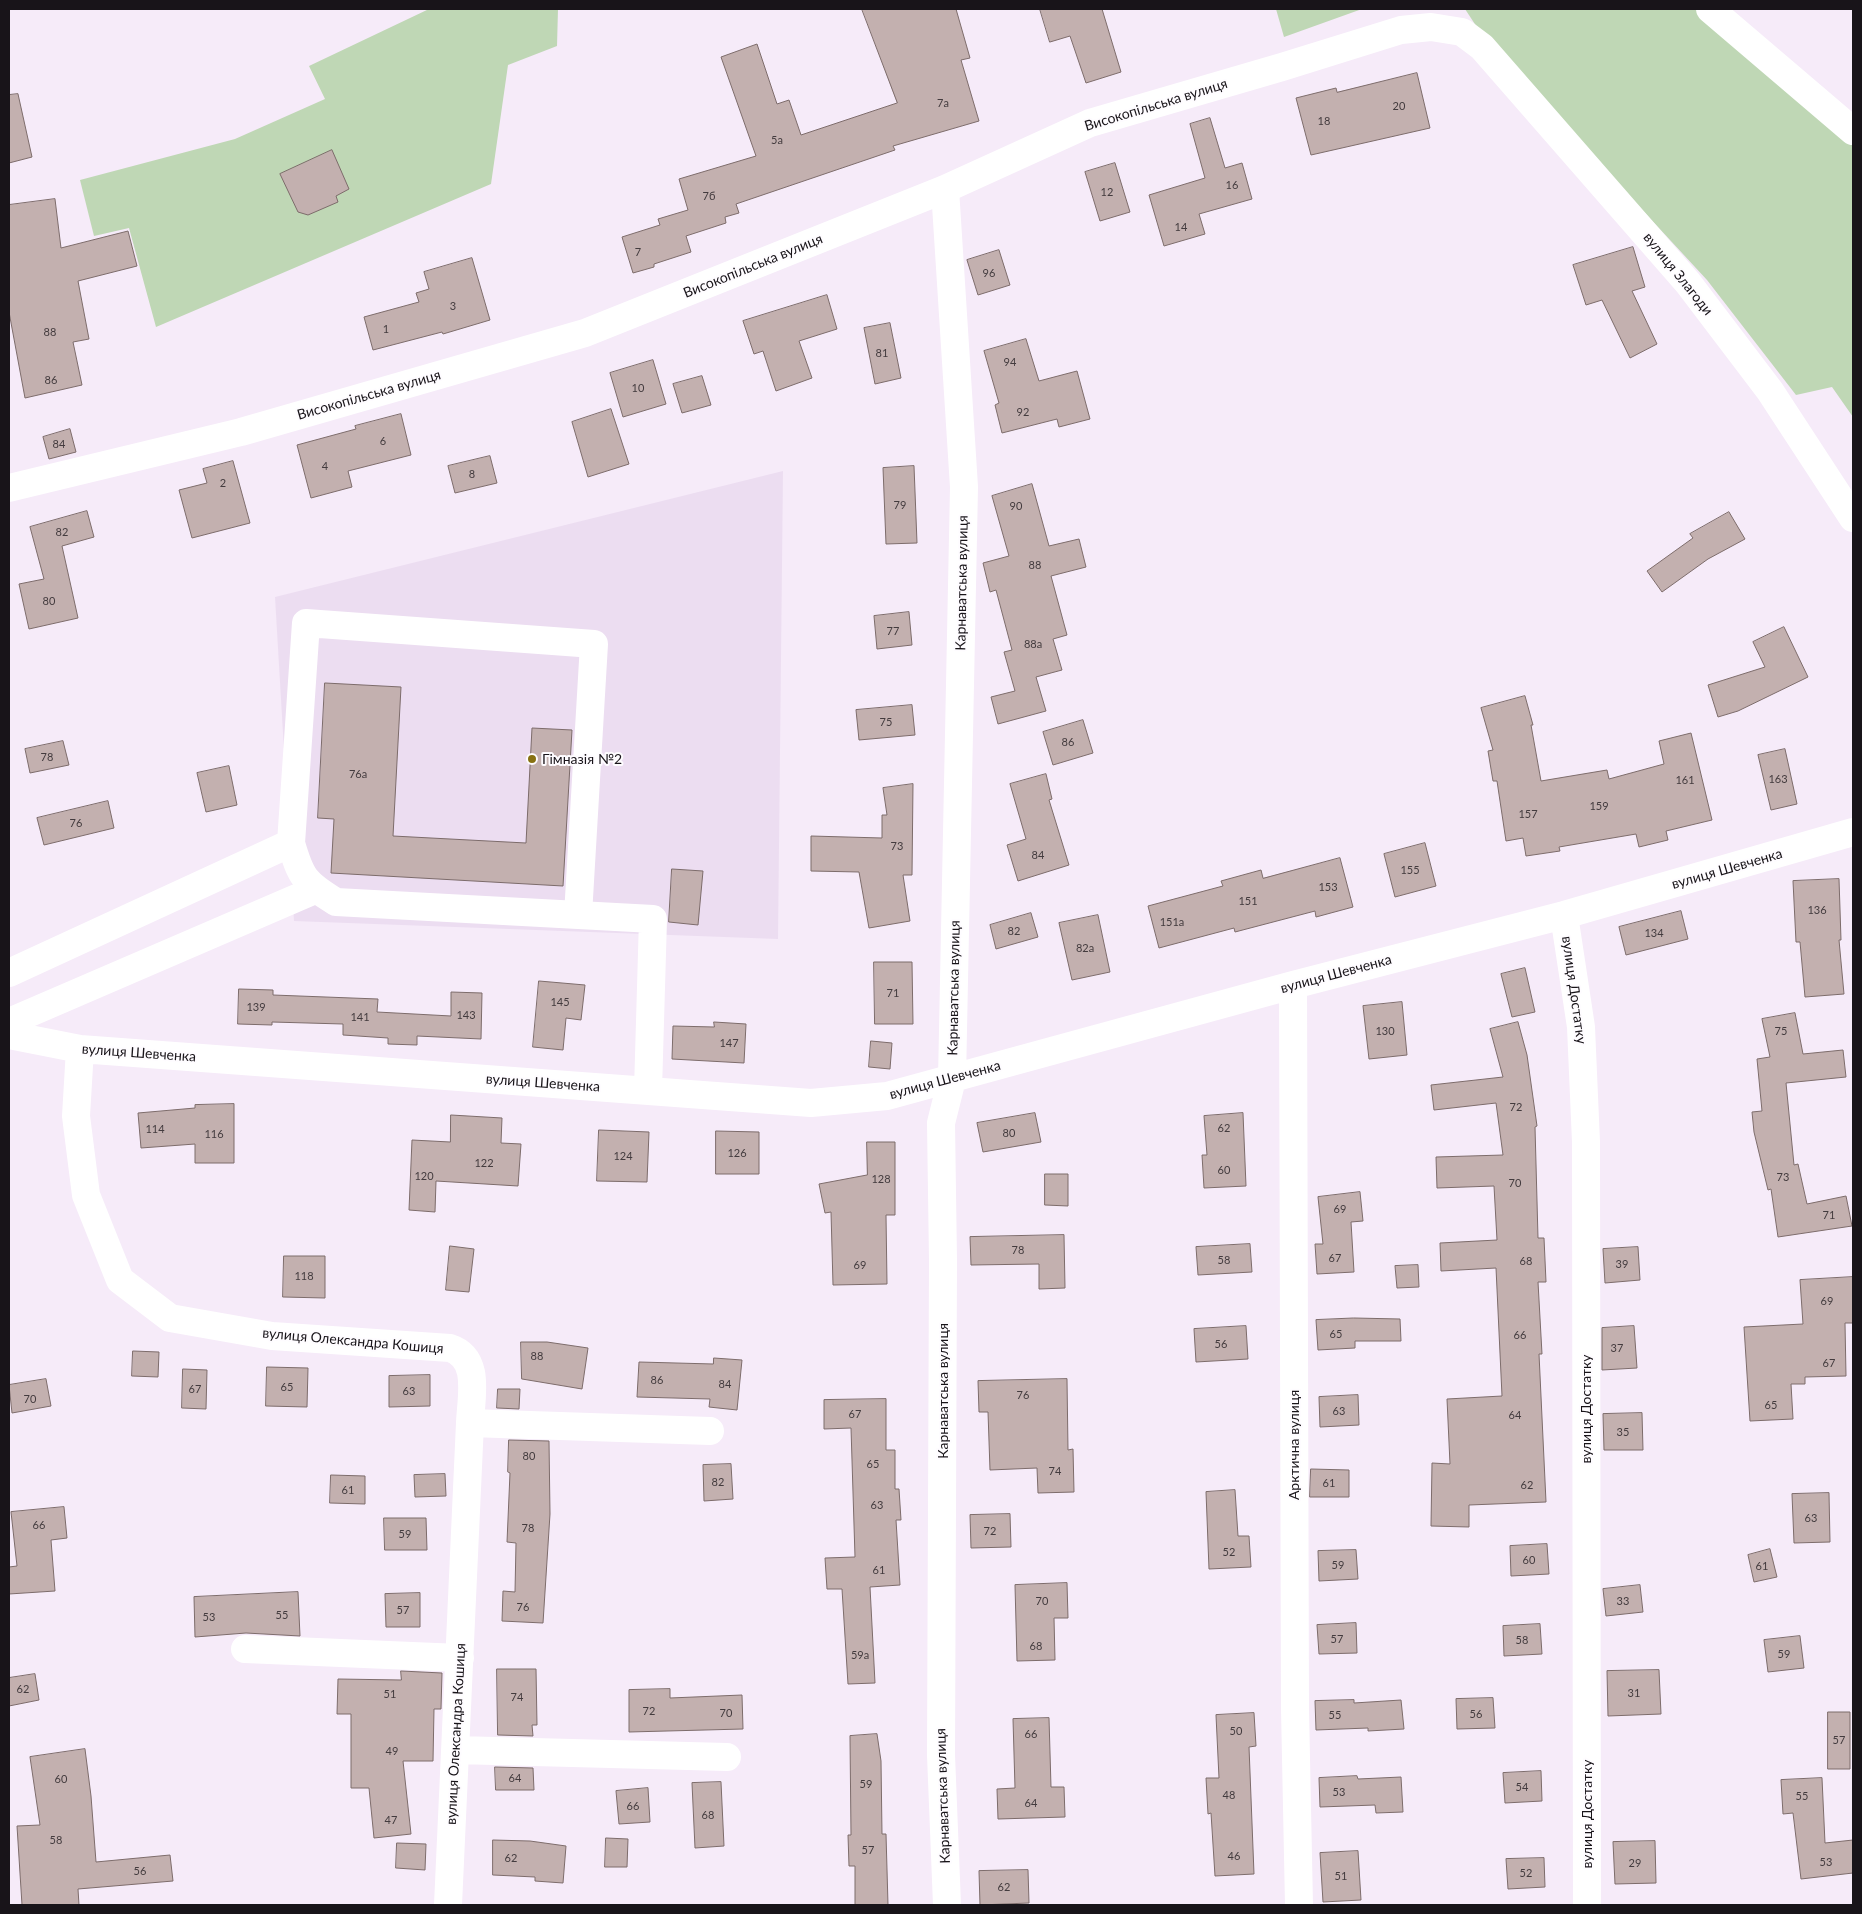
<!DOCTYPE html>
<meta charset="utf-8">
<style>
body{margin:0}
#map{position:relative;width:1862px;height:1914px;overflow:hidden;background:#f6ebf9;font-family:Lato,sans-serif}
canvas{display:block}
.frame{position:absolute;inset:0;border:10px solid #181419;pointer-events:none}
</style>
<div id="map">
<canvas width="1862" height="1914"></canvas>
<div class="frame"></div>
</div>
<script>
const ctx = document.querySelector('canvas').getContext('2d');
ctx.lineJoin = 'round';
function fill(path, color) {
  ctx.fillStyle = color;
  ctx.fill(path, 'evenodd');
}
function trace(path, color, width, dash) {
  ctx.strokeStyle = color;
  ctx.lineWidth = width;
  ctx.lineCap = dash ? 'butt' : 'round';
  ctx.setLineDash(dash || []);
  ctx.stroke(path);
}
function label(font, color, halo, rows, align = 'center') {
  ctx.font = font + ' Lato,sans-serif';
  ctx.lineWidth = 4;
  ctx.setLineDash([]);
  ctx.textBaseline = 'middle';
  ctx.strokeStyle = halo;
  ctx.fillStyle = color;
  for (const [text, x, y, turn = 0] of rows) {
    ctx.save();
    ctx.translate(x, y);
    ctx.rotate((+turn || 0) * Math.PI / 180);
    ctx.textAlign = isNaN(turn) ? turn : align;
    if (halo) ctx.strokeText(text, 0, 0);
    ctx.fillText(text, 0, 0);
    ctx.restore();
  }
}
fill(new Path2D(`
 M 783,471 L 778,939 L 294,921 L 275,597 Z`), '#ecddf1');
fill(new Path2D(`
 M 429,9 L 558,9 L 557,46 L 508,65 L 491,184 L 156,327 L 129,228 L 94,236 L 80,180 L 235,139 L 325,99 L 309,66 Z
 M 1276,9 L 1362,9 L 1284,37 Z
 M 1465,9 L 1710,9 L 1853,131 L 1853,417 L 1832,387 L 1796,395 L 1707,280 L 1486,41 Z`), '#bfd7b5');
const building = new Path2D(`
 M 862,9 L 956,9 L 970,58 L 961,60 L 979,121 L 893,146 L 895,150 L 736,204 L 739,213 L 725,217 L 726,223 L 686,236 L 691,252 L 654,264 L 654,267 L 633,273 L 622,237 L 660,225 L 658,219 L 688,210 L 679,179 L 756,156 L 721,57 L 757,44 L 777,104 L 789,100 L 801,135 L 897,103 Z
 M 1040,9 L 1102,9 L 1121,72 L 1086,83 L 1070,36 L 1050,42 Z
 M 1417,73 L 1430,128 L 1311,155 L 1296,98 L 1336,88 L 1337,92 Z
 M 18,94 L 32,157 L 9,163 L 9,95 Z
 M 1210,118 L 1225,168 L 1242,163 L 1252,199 L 1199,214 L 1205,234 L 1164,246 L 1149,195 L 1205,178 L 1190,124 Z
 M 332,150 L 349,189 L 336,196 L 338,202 L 308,215 L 298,212 L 280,174 Z
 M 1115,163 L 1130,212 L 1100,221 L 1085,172 Z
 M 55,199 L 61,248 L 128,231 L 137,266 L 78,281 L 89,339 L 73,342 L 82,385 L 25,398 L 9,312 L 9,205 Z
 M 1633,247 L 1645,287 L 1632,291 L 1657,344 L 1630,358 L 1602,300 L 1586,305 L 1573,265 Z
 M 999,250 L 1010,285 L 978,295 L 967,260 Z
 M 472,258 L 490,320 L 443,334 L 442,332 L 373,350 L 364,317 L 419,302 L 416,293 L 429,289 L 424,272 Z
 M 827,295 L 837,329 L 799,341 L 812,378 L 776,391 L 763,351 L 754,354 L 743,321 Z
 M 890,323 L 901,378 L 875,384 L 864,328 Z
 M 1026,339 L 1039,381 L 1077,371 L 1090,419 L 1059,427 L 1057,419 L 1002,433 L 995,405 L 999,403 L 984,351 Z
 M 653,360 L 666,404 L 623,417 L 610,373 Z
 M 702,376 L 711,405 L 682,413 L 673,384 Z
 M 611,409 L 629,464 L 588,477 L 572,422 Z
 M 401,414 L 411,455 L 348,471 L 352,487 L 311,498 L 297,445 L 356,429 L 355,426 Z
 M 70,429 L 76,452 L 49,459 L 43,437 Z
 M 490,456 L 497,483 L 455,493 L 448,466 Z
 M 233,461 L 250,523 L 192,538 L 179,490 L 207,483 L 203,469 Z
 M 914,466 L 917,543 L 886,544 L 883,468 Z
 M 1032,484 L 1049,546 L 1079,539 L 1086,567 L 1051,576 L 1067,635 L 1053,639 L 1062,670 L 1036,677 L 1046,711 L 998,724 L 991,697 L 1015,691 L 1004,652 L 1012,650 L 996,590 L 990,592 L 983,563 L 1009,556 L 992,496 Z
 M 87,511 L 94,537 L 62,546 L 78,618 L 29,629 L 19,584 L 44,579 L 30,527 Z
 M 1729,512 L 1745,539 L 1708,559 L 1662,592 L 1647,571 L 1693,538 L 1690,534 Z
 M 909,612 L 912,645 L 877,649 L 874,616 Z
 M 1784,627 L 1808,677 L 1738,711 L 1718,717 L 1708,685 L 1765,667 L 1753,642 Z
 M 325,683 L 401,687 L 393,836 L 526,843 L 532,728 L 572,730 L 563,886 L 331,873 L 334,819 L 318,818 Z
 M 1525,696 L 1533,725 L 1531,725 L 1541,781 L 1607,770 L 1609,779 L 1664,764 L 1659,741 L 1691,733 L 1712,820 L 1666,831 L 1668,840 L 1639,847 L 1636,834 L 1559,847 L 1560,851 L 1526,856 L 1523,838 L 1506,841 L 1497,781 L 1493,781 L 1488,751 L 1493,750 L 1481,708 Z
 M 912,705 L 915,735 L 859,740 L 856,710 Z
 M 1083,720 L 1093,753 L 1053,765 L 1043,732 Z
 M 63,741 L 69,765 L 30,773 L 25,749 Z
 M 1785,749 L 1797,804 L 1771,810 L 1758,755 Z
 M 229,766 L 237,805 L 206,812 L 197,773 Z
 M 1046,774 L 1052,799 L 1049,800 L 1069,865 L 1018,881 L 1007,845 L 1026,839 L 1010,784 Z
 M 913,784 L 912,875 L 903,875 L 910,921 L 869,928 L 859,872 L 811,871 L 811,836 L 882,838 L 882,815 L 887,815 L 883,788 Z
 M 108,801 L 114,828 L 44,845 L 37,818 Z
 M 1425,843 L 1436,886 L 1395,897 L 1384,854 Z
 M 1340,858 L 1353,907 L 1316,917 L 1315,911 L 1235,932 L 1234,928 L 1159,948 L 1148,906 L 1223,886 L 1221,881 L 1261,870 L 1263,878 Z
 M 672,869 L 703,871 L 698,925 L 669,922 Z
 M 1839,879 L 1841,940 L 1839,940 L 1844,994 L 1805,997 L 1800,942 L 1796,942 L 1793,881 Z
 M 1681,911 L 1688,939 L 1626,955 L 1619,927 Z
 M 1031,913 L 1038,937 L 996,949 L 990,925 Z
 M 1098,915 L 1110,972 L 1072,980 L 1059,923 Z
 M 874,962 L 912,962 L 913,1024 L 875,1024 Z
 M 1525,968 L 1535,1012 L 1512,1017 L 1501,974 Z
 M 539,981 L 585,985 L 581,1020 L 566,1018 L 563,1050 L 533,1047 Z
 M 239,989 L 273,990 L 273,995 L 378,999 L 377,1012 L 451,1016 L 451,992 L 482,993 L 481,1039 L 417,1036 L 417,1045 L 388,1044 L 388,1038 L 343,1035 L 343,1024 L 272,1022 L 272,1025 L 238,1024 Z
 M 1402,1002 L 1407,1055 L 1369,1059 L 1363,1006 Z
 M 1795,1013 L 1803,1054 L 1843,1050 L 1846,1077 L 1786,1083 L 1794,1165 L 1798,1164 L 1807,1204 L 1846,1196 L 1852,1226 L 1778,1237 L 1771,1189 L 1768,1190 L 1754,1132 L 1752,1112 L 1762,1111 L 1757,1059 L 1770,1057 L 1762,1019 Z
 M 714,1022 L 746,1024 L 744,1063 L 672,1059 L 673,1026 L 714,1027 Z
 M 1518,1022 L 1527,1055 L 1537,1126 L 1535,1127 L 1538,1238 L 1544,1238 L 1546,1282 L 1538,1282 L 1542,1354 L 1539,1354 L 1546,1502 L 1469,1505 L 1469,1527 L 1431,1526 L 1432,1463 L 1450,1464 L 1447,1399 L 1502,1396 L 1496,1268 L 1441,1271 L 1440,1243 L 1497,1240 L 1494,1186 L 1437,1188 L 1436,1157 L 1503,1155 L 1496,1103 L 1434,1110 L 1431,1085 L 1503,1077 L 1490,1029 Z
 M 871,1041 L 892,1043 L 890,1069 L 869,1067 Z
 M 234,1104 L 234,1163 L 195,1163 L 195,1144 L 141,1148 L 138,1113 L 195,1108 L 195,1105 Z
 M 1035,1113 L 1041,1142 L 983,1152 L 977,1123 Z
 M 1243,1113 L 1246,1186 L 1204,1188 L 1202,1155 L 1207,1155 L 1204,1116 Z
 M 451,1115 L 502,1118 L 501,1143 L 521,1144 L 518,1186 L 436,1181 L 435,1212 L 409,1210 L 412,1140 L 450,1142 Z
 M 599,1130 L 649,1132 L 647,1182 L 597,1181 Z
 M 716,1131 L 759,1132 L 759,1174 L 716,1174 Z
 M 867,1142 L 895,1142 L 895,1215 L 886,1215 L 887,1284 L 833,1285 L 831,1212 L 825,1213 L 819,1184 L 867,1175 Z
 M 1045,1174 L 1068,1174 L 1068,1206 L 1045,1205 Z
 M 1360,1192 L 1363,1221 L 1351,1222 L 1354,1272 L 1317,1274 L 1315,1244 L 1323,1244 L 1318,1197 Z
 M 1064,1235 L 1065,1288 L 1039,1289 L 1039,1264 L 971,1265 L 970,1237 Z
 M 1250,1244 L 1252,1272 L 1198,1275 L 1196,1247 Z
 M 450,1246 L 474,1249 L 469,1292 L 446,1290 Z
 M 1638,1247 L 1640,1280 L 1605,1283 L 1603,1249 Z
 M 284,1256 L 325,1256 L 325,1298 L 283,1297 Z
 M 1418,1265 L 1419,1287 L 1397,1288 L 1395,1266 Z
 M 1853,1277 L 1853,1323 L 1845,1323 L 1846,1376 L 1805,1377 L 1805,1384 L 1791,1384 L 1793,1419 L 1750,1421 L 1744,1327 L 1803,1324 L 1800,1280 Z
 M 1354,1318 L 1400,1319 L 1401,1341 L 1355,1341 L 1355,1348 L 1318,1350 L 1316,1320 Z
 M 1246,1326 L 1248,1359 L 1196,1362 L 1194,1329 Z
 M 1634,1326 L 1637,1368 L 1602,1370 L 1602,1328 Z
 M 521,1342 L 547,1342 L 588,1348 L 582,1389 L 522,1379 Z
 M 133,1351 L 159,1352 L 158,1377 L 132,1376 Z
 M 714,1358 L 742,1360 L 737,1410 L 709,1407 L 710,1399 L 637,1397 L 639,1362 L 713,1364 Z
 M 267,1367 L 308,1368 L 307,1407 L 266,1406 Z
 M 183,1369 L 207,1370 L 206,1409 L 182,1408 Z
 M 430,1375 L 430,1406 L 389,1407 L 389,1376 Z
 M 46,1379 L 51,1406 L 12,1413 L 9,1385 Z
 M 1067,1379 L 1068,1450 L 1073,1449 L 1074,1492 L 1038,1493 L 1037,1468 L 990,1470 L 988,1412 L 979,1412 L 978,1381 Z
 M 498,1389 L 520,1389 L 519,1409 L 497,1408 Z
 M 1358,1395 L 1359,1425 L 1320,1427 L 1319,1397 Z
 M 886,1399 L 886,1450 L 895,1450 L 895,1489 L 899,1489 L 901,1520 L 896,1520 L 900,1585 L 870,1587 L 875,1683 L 848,1684 L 842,1589 L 827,1589 L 825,1558 L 855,1557 L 851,1428 L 824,1429 L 824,1400 Z
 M 1642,1413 L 1643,1450 L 1604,1450 L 1603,1414 Z
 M 509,1440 L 549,1441 L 550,1514 L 543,1623 L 502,1621 L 503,1591 L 515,1592 L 516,1543 L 507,1542 L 510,1473 L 508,1472 Z
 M 731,1464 L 733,1499 L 704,1501 L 703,1465 Z
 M 1311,1469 L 1349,1470 L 1349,1497 L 1310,1497 Z
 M 445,1474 L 446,1496 L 415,1497 L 414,1475 Z
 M 331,1475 L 365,1476 L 365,1504 L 330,1503 Z
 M 1235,1490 L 1238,1536 L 1249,1536 L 1251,1567 L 1209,1569 L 1206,1492 Z
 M 1829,1493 L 1830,1542 L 1794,1543 L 1792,1494 Z
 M 64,1507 L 67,1538 L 51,1540 L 55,1591 L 9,1594 L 9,1567 L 17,1566 L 11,1512 Z
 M 1010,1514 L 1011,1547 L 971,1548 L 970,1515 Z
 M 384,1518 L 426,1518 L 427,1550 L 385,1550 Z
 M 1547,1544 L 1549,1574 L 1511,1576 L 1510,1546 Z
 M 1770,1549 L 1777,1577 L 1754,1582 L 1748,1555 Z
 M 1356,1550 L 1358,1579 L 1319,1581 L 1318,1551 Z
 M 1067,1583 L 1068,1618 L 1054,1618 L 1055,1660 L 1017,1661 L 1015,1585 Z
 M 1640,1585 L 1643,1612 L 1606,1616 L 1603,1589 Z
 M 298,1592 L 300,1636 L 246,1633 L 195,1637 L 194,1597 Z
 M 420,1593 L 420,1627 L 386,1627 L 385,1594 Z
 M 1356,1623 L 1357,1653 L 1319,1654 L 1317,1625 Z
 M 1540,1624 L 1542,1654 L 1504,1656 L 1503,1626 Z
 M 1800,1636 L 1804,1668 L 1768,1672 L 1764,1640 Z
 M 497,1669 L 536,1669 L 537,1725 L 532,1725 L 533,1736 L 498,1735 Z
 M 1659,1670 L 1661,1714 L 1608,1716 L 1607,1671 Z
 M 401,1671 L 442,1673 L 441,1709 L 434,1709 L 433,1761 L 403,1761 L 411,1834 L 374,1838 L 369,1788 L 351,1788 L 351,1714 L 337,1714 L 338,1679 L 401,1680 Z
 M 35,1674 L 39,1700 L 9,1706 L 9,1678 Z
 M 670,1689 L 670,1698 L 742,1695 L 743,1729 L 629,1732 L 629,1690 Z
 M 1493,1698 L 1495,1728 L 1457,1729 L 1456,1699 Z
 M 1354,1700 L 1354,1703 L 1401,1700 L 1404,1729 L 1368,1731 L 1368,1728 L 1316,1730 L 1315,1701 Z
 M 1828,1712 L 1850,1712 L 1850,1769 L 1828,1769 Z
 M 1254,1713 L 1256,1746 L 1249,1747 L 1254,1874 L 1215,1876 L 1211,1813 L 1208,1814 L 1206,1778 L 1219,1778 L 1216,1715 Z
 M 1049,1718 L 1051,1787 L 1064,1787 L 1065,1817 L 998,1819 L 997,1789 L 1015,1788 L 1013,1719 Z
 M 877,1734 L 881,1761 L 882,1834 L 886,1834 L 888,1905 L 855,1905 L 855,1866 L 849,1866 L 848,1835 L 851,1835 L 850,1736 Z
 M 85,1749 L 91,1796 L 96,1862 L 170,1855 L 173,1881 L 78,1889 L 79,1905 L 22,1905 L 17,1826 L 40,1825 L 30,1757 Z
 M 495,1767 L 533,1768 L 534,1790 L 496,1790 Z
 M 1541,1771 L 1542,1801 L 1505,1803 L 1503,1773 Z
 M 1357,1776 L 1358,1779 L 1401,1777 L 1403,1812 L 1376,1813 L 1375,1805 L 1320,1807 L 1319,1778 Z
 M 1822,1778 L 1825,1843 L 1853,1840 L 1853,1873 L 1801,1879 L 1793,1813 L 1783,1814 L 1781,1780 Z
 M 721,1782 L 724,1846 L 695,1848 L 692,1783 Z
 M 648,1788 L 650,1822 L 619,1824 L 616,1791 Z
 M 606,1838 L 628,1839 L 627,1867 L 605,1867 Z
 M 493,1840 L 530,1841 L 566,1846 L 563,1883 L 535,1881 L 535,1877 L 493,1875 Z
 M 1655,1841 L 1656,1883 L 1615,1884 L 1613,1842 Z
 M 397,1843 L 426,1844 L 425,1870 L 396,1868 Z
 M 1358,1851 L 1361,1900 L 1323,1902 L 1320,1853 Z
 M 1544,1858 L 1545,1887 L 1508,1889 L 1506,1859 Z
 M 1028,1870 L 1029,1903 L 980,1905 L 979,1871 Z`);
fill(building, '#c3b0af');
trace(building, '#7d6c6b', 1);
trace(new Path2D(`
 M 1710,9 L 1853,131
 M 945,189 L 964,487 L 952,1079 L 941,1123 L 943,1261 L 941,1755 L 947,1905
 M 9,488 L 241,432 L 585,333 L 945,189 L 1090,123 L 1282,67 L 1401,30 L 1431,27 L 1462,32 L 1482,47 L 1688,283 L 1770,391 L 1853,518
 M 578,915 L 594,644 L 306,623 L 291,843 C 301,878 305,883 336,902 L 653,919 L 648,1090
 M 1564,915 L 1581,1027 L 1586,1142 L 1587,1905
 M 9,973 L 291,843
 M 1293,985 L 1295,1709 L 1299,1905
 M 9,1022 L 315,890
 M 9,1035 L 80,1049 L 811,1103 L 887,1096 L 1293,985 L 1564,915 L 1853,832
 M 80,1049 L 76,1116 L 86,1195 L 120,1280 L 170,1318 L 272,1336 L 450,1348 C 481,1358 471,1397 470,1423 L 448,1905
 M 470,1423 L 710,1431
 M 245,1649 L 460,1658
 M 456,1750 L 727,1757`), '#fff', 28);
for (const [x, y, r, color] of [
 [532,759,5,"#877111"]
]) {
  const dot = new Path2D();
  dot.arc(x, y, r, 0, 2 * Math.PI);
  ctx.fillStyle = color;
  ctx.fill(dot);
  trace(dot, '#fefcff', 2);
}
label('11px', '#433b3e', null, [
 ["7а",943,103],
 ["20",1399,106],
 ["18",1324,121],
 ["5а",777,140],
 ["16",1232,185],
 ["12",1107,192],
 ["7б",709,196],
 ["14",1181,227],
 ["7",638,252],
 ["96",989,273],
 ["3",453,306],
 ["1",386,329],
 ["88",50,332],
 ["81",882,353],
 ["94",1010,362],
 ["86",51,380],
 ["10",638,388],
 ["92",1023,412],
 ["6",383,441],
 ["84",59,444],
 ["4",325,466],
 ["8",472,474],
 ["2",223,483],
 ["79",900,505],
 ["90",1016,506],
 ["82",62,532],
 ["88",1035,565],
 ["80",49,601],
 ["77",893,631],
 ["88а",1033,644],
 ["75",886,722],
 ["86",1068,742],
 ["78",47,757],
 ["76а",358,774],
 ["163",1778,779],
 ["161",1685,780],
 ["159",1599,806],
 ["157",1528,814],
 ["76",76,823],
 ["73",897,846],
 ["84",1038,855],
 ["155",1410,870],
 ["153",1328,887],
 ["151",1248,901],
 ["136",1817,910],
 ["151а",1172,922],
 ["82",1014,931],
 ["134",1654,933],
 ["82а",1085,948],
 ["71",893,993],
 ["145",560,1002],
 ["139",256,1007],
 ["143",466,1015],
 ["141",360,1017],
 ["130",1385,1031],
 ["75",1781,1031],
 ["147",729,1043],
 ["72",1516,1107],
 ["62",1224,1128],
 ["114",155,1129],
 ["80",1009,1133],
 ["116",214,1134],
 ["126",737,1153],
 ["124",623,1156],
 ["122",484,1163],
 ["60",1224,1170],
 ["120",424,1176],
 ["73",1783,1177],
 ["128",881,1179],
 ["70",1515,1183],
 ["69",1340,1209],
 ["71",1829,1215],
 ["78",1018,1250],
 ["67",1335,1258],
 ["58",1224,1260],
 ["68",1526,1261],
 ["39",1622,1264],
 ["69",860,1265],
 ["118",304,1276],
 ["69",1827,1301],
 ["65",1336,1334],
 ["66",1520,1335],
 ["56",1221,1344],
 ["37",1617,1348],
 ["88",537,1356],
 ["67",1829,1363],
 ["86",657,1380],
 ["84",725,1384],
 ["65",287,1387],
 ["67",195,1389],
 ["63",409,1391],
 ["76",1023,1395],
 ["70",30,1399],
 ["65",1771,1405],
 ["63",1339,1411],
 ["67",855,1414],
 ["64",1515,1415],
 ["35",1623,1432],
 ["80",529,1456],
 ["65",873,1464],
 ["74",1055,1471],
 ["82",718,1482],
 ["61",1329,1483],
 ["62",1527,1485],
 ["61",348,1490],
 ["63",877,1505],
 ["63",1811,1518],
 ["66",39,1525],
 ["78",528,1528],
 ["72",990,1531],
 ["59",405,1534],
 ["52",1229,1552],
 ["60",1529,1560],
 ["59",1338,1565],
 ["61",1762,1566],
 ["61",879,1570],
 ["70",1042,1601],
 ["33",1623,1601],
 ["76",523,1607],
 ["57",403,1610],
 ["55",282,1615],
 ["53",209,1617],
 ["57",1337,1639],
 ["58",1522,1640],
 ["68",1036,1646],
 ["59",1784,1654],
 ["59а",860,1655],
 ["62",23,1689],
 ["31",1634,1693],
 ["51",390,1694],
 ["74",517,1697],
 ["72",649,1711],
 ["70",726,1713],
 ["56",1476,1714],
 ["55",1335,1715],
 ["50",1236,1731],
 ["66",1031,1734],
 ["57",1839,1740],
 ["49",392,1751],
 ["64",515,1778],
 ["60",61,1779],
 ["59",866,1784],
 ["54",1522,1787],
 ["53",1339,1792],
 ["48",1229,1795],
 ["55",1802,1796],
 ["64",1031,1803],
 ["66",633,1806],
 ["68",708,1815],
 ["47",391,1820],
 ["58",56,1840],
 ["57",868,1850],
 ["46",1234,1856],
 ["62",511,1858],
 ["53",1826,1862],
 ["29",1635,1863],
 ["56",140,1871],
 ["52",1526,1873],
 ["51",1341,1876],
 ["62",1004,1887]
]);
label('14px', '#181419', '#fefcff', [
 ["Високопільська вулиця",1156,105,-17],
 ["Високопільська вулиця",753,266,-22],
 ["вулиця Злагоди",1678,274,51],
 ["Високопільська вулиця",369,395,-16],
 ["Карнаватська вулиця",962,583,-89],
 ["вулиця Шевченка",1727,869,-16],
 ["вулиця Шевченка",1336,974,-15],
 ["Карнаватська вулиця",954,988,-89],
 ["вулиця Достатку",1574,990,82],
 ["вулиця Шевченка",139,1053,4],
 ["вулиця Шевченка",945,1080,-15],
 ["вулиця Шевченка",543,1083,4],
 ["вулиця Олександра Кошиця",353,1341,5],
 ["Карнаватська вулиця",943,1391,-90],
 ["вулиця Достатку",1586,1409,-90],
 ["Арктична вулиця",1294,1445,-90],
 ["вулиця Олександра Кошиця",456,1734,-87],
 ["Карнаватська вулиця",943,1796,-92],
 ["вулиця Достатку",1587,1814,-90]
]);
label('14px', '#181419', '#fefcff', [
 ["Гімназія №2",542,759]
], 'left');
</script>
